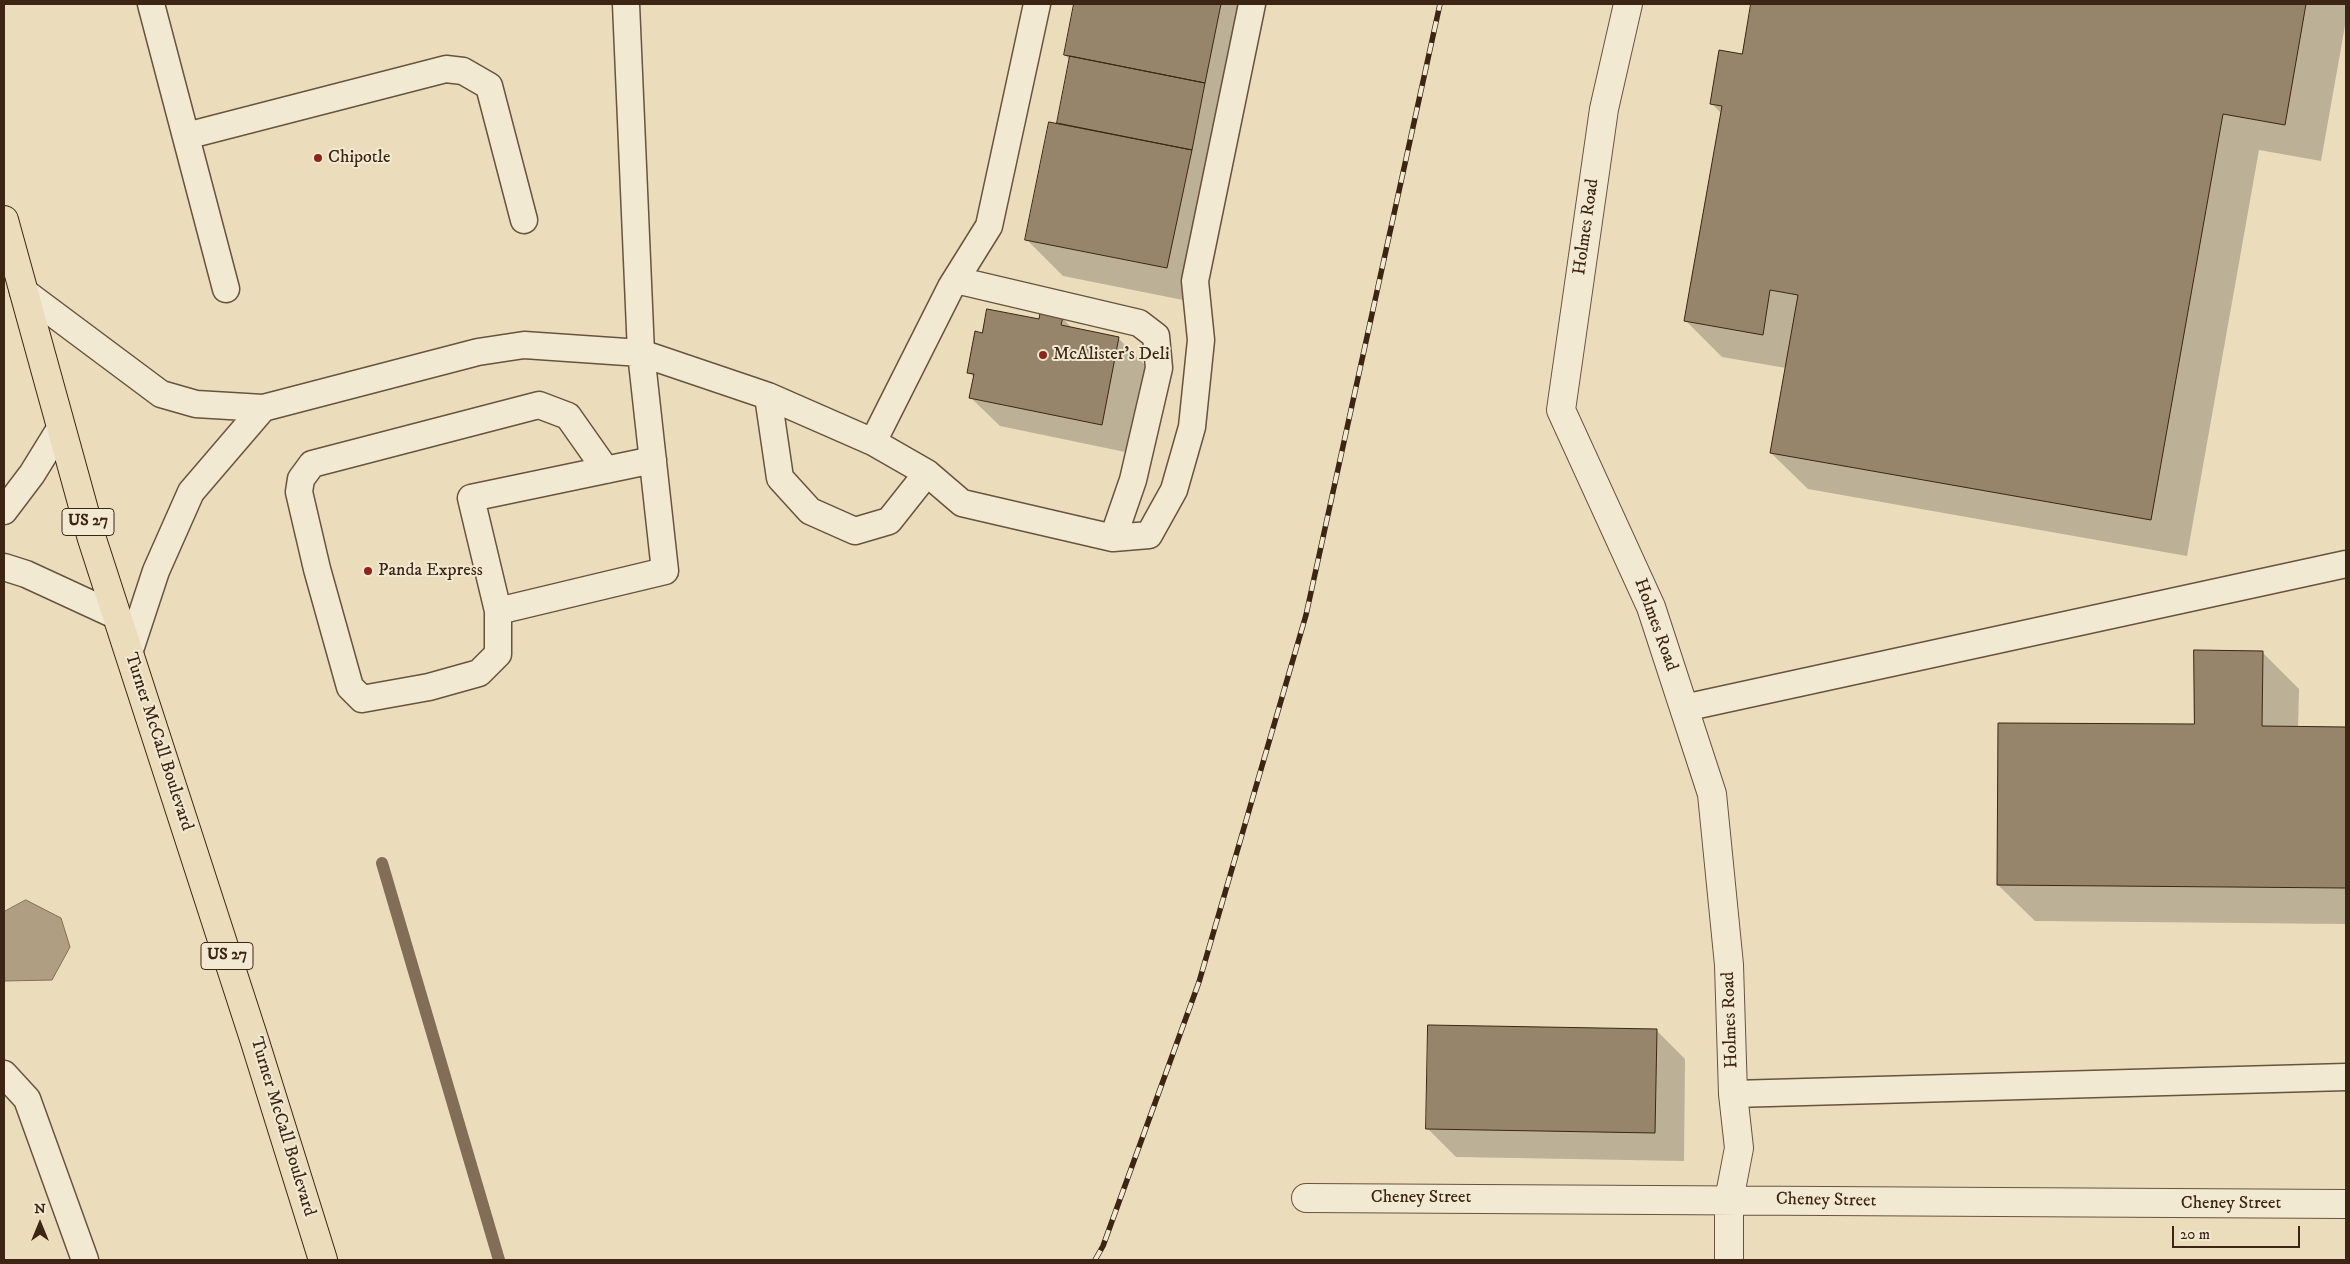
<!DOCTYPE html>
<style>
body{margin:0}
#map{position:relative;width:2350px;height:1264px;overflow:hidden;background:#ebddbc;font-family:"IM FELL DW Pica",serif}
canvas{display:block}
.frame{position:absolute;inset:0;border:5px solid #3c2513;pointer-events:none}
.north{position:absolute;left:15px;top:1199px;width:50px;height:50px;-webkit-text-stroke:4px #f2e9d3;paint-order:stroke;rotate:0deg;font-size:14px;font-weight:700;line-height:20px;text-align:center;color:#3c2513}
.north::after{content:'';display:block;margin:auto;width:18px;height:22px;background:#3c2513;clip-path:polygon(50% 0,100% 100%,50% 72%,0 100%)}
.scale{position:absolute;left:2172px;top:1226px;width:128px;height:22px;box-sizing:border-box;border:2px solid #3c2513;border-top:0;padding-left:6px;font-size:15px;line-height:18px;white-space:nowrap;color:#3c2513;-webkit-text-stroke:4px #f2e9d3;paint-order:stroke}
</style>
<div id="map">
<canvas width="2350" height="1264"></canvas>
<div class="frame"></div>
<div class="north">N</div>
<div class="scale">20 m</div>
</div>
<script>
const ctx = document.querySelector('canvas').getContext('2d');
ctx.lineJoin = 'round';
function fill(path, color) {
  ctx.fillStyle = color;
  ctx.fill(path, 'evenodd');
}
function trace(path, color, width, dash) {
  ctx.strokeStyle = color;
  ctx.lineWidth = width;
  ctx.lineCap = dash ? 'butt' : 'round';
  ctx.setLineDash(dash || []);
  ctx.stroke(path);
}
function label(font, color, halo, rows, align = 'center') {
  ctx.font = font + ' "IM FELL DW Pica",serif';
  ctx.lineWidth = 4;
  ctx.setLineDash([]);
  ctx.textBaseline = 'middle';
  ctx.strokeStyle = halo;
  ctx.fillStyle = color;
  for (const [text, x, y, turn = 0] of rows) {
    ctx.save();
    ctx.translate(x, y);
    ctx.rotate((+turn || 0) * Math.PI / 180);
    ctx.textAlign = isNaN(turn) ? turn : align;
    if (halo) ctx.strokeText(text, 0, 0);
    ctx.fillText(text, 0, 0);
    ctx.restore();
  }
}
const water = new Path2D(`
 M 26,900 L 61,918 L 70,947 L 52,980 L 4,981 L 4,912 Z`);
fill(water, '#b09e83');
trace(water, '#826e56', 1);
fill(new Path2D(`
 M 1075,4 L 1265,4 L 1203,304 L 1063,276 L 1026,239 L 1058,125 L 1070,60 L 1065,55 Z
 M 1752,4 L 2346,4 L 2346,20 L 2321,161 L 2259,150 L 2187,556 L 1808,489 L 1771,453 L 1786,368 L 1722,357 L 1685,320 L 1722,114 L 1711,103 L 1743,56 Z
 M 1062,318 L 1073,329 L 1118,338 L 1147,367 L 1130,453 L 1000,426 L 971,398 L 975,378 L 968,372 L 983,334 L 1040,321 Z
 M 2262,652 L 2299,689 L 2298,728 L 2346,728 L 2346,924 L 2035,921 L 1998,885 L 2195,725 Z
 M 1656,1030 L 1685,1059 L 1684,1161 L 1456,1157 L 1427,1128 Z`), '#0003');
trace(new Path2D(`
 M 382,863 L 499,1260`), '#826e56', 12);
const building = new Path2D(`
 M 1074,4 L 1221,4 L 1205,83 L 1064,55 Z
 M 1751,4 L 2306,4 L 2285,125 L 2223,114 L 2151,520 L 1770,453 L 1798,295 L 1770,290 L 1763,335 L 1684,321 L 1722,106 L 1710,104 L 1719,50 L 1742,54 Z
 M 1070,56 L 1205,83 L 1192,150 L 1057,123 Z
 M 1049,122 L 1192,150 L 1167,268 L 1025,240 Z
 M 987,309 L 1039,319 L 1040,313 L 1063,317 L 1061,325 L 1119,337 L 1102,425 L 969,398 L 974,374 L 967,373 L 975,331 L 982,333 Z
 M 2194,650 L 2263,651 L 2262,726 L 2346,727 L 2346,888 L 1997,885 L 1998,723 L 2194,724 Z
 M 1428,1025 L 1657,1029 L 1655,1133 L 1426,1129 Z`);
fill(building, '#97856b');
trace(building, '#3c2513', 1);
const lane = new Path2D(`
 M 151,4 L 226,289
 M 626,4 L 641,353 L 665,571 L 498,611 L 471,498 L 653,460
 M 186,136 L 446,69 L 463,71 L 489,86 L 524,220
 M 956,280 L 1139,323 L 1156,336 L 1159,368 L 1133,480 L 1113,538
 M 23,291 L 161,394 L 196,404 L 263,408 L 478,352 L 524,345 L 641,353 L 768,396 L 873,442 L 927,473 L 962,503 L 1113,538 L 1149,535 L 1174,490 L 1192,427 L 1201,340 L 1195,281 L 1252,4
 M 768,396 L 780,478 L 810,511 L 855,531 L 889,521 L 927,473
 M 873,442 L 951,287 L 989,226 L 1037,4
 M 4,511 L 32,474 L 61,427
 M 4,567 L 26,574 L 117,616
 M 498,611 L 498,654 L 479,673 L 429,687 L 362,699 L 350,687 L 317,569 L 299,492 L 301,479 L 312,464 L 539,405 L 568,416 L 606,470
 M 129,653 L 156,571 L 191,492 L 263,408
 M 1684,708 L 2346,564
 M 4,1074 L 27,1099 L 85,1260
 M 1733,1094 L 2346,1077`);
const street = new Path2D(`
 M 1628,4 L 1604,109 L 1561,410 L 1651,607 L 1712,794 L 1729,965 L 1733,1094 L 1739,1148 L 1729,1200 L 1729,1260
 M 1306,1198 L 2346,1204`);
const primary = new Path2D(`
 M 4,220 L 92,539 L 255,1042 L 323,1260`);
trace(lane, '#68533d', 29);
trace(street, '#68533d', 30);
trace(primary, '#3c2513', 30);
trace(lane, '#f2e9d3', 26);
trace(street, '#f2e9d3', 28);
trace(primary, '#ebddbc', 28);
const rail = new Path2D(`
 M 1095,1260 L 1103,1246 L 1199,982 L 1306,615 L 1440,4`);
trace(rail, '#3c2513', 5.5);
trace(rail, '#f2e9d3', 4, [11]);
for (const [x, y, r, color] of [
 [318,158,5,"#8f2418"],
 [1043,355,5,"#8f2418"],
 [368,571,5,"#8f2418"]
]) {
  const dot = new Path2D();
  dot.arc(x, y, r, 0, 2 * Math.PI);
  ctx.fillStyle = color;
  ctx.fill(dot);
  trace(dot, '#f2e9d3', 2);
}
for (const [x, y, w] of [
 [88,522,52],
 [227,956,52]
]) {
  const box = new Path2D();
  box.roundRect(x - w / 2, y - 13.5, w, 27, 4);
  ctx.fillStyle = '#f2e9d3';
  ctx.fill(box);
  trace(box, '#3c2513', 1);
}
label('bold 16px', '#3c2513', null, [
 ["US 27",88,522],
 ["US 27",227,956]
]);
label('18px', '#3c2513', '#f2e9d3', [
 ["Chipotle",328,158],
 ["McAlister's Deli",1053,355],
 ["Panda Express",378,571]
], 'left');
label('18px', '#3c2513', '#f2e9d3', [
 ["Holmes Road",1587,227,-82],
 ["Holmes Road",1655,625,70],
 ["Turner McCall Boulevard",158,742,72],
 ["Holmes Road",1731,1020,-92],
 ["Turner McCall Boulevard",282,1127,73],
 ["Cheney Street",1421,1198],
 ["Cheney Street",1826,1201,1],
 ["Cheney Street",2231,1204]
]);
</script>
